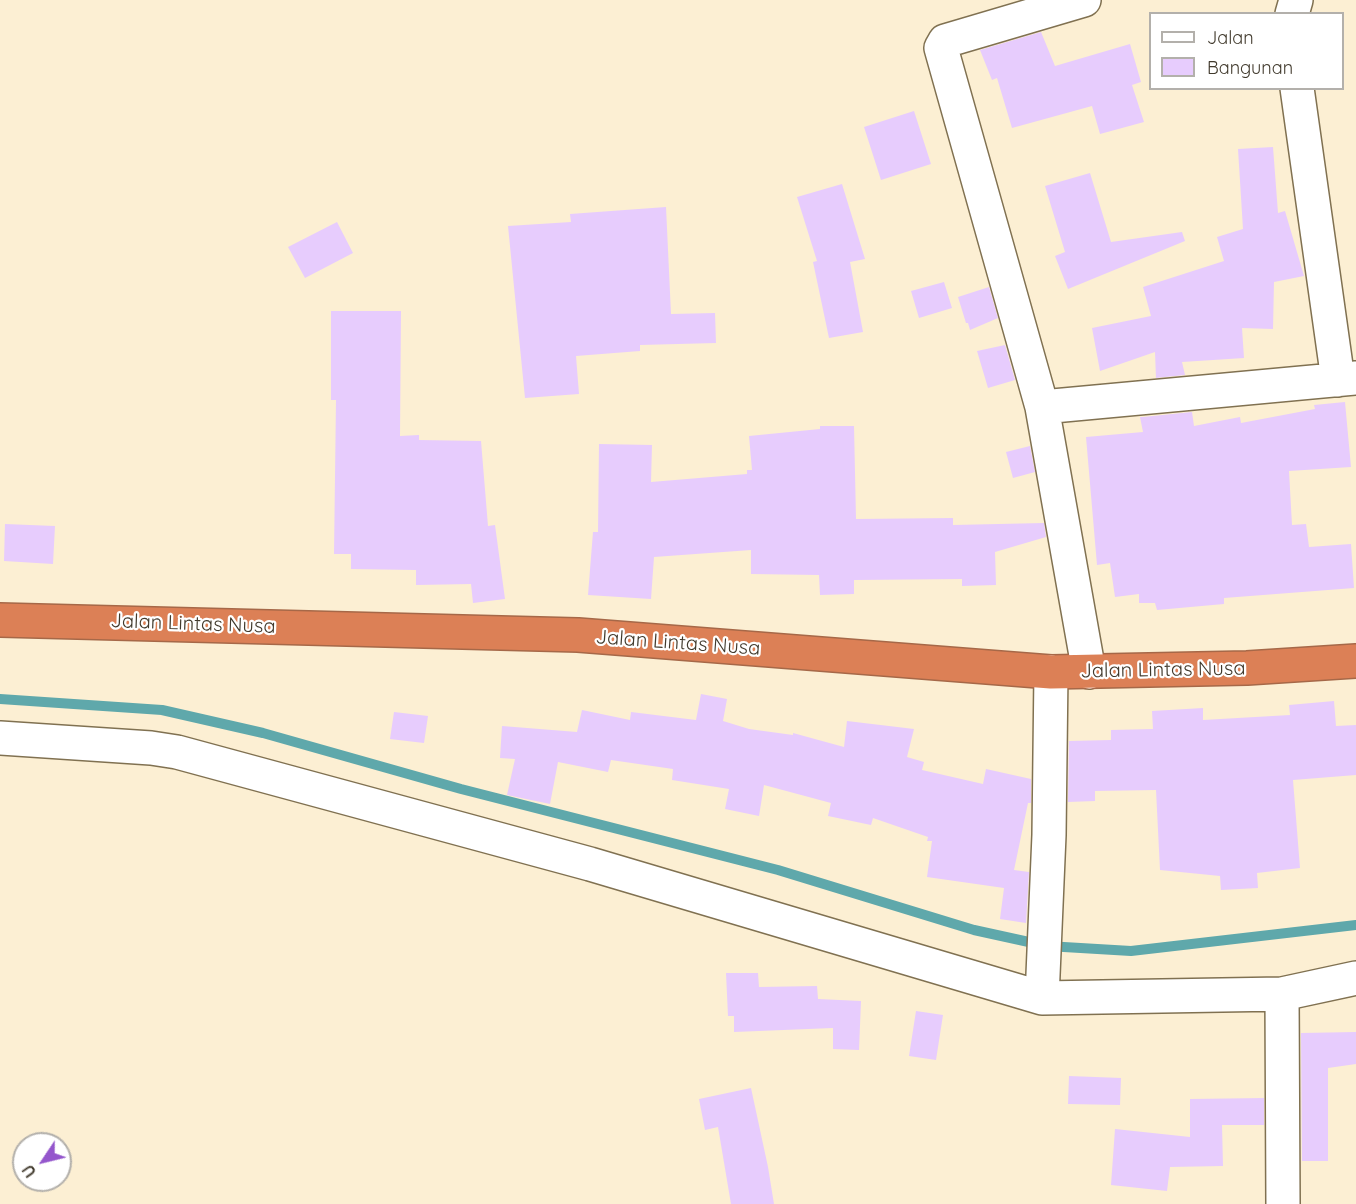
<!DOCTYPE html>
<style>
body{margin:0}
#map{position:relative;width:1356px;height:1204px;overflow:hidden;background:#fcefd3;font-family:Quicksand,sans-serif}
canvas{display:block}
.legend{position:absolute;left:1149px;top:12px;width:195px;height:78px;box-sizing:border-box;background:#fff;border:2px solid #b3b0ab;margin:0;padding:8px 10px;list-style:none;font-size:18px;color:#413a2d}
.legend li{display:flex;align-items:center;gap:12px;height:30px}
.legend b{width:30px;border:2px solid #b3b0ab}
.north{position:absolute;left:12px;top:1132px;width:60px;height:60px;box-sizing:border-box;background:#fff;border:2px solid #b3b0ab;border-radius:50%;rotate:235deg;font-size:16px;font-weight:700;line-height:24px;text-align:center;color:#413a2d}
.north::after{content:'';display:block;margin:auto;width:21px;height:27px;background:#9456cc;clip-path:polygon(50% 0,100% 100%,50% 72%,0 100%)}
</style>
<div id="map">
<canvas width="1356" height="1204"></canvas>
<ul class="legend">
<li><b style="height:8px;background:#fff"></b>Jalan</li>
<li><b style="height:16px;background:#e7ccfd"></b>Bangunan</li>
</ul>
<div class="north">U</div>
</div>
<script>
const ctx = document.querySelector('canvas').getContext('2d');
ctx.lineJoin = 'round';
function trace(path, color, width, dash) {
  ctx.strokeStyle = color;
  ctx.lineWidth = width;
  ctx.lineCap = dash ? 'butt' : 'round';
  ctx.setLineDash(dash || []);
  ctx.stroke(path);
}
function fill(path, color) {
  ctx.fillStyle = color;
  ctx.fill(path, 'evenodd');
}
function label(font, color, halo, rows, align = 'center') {
  ctx.font = font + ' Quicksand,sans-serif';
  ctx.lineWidth = 4.5;
  ctx.setLineDash([]);
  ctx.textBaseline = 'middle';
  ctx.strokeStyle = halo;
  ctx.fillStyle = color;
  for (const [text, x, y, turn = 0] of rows) {
    ctx.save();
    ctx.translate(x, y);
    ctx.rotate((+turn || 0) * Math.PI / 180);
    ctx.textAlign = isNaN(turn) ? turn : align;
    if (halo) ctx.strokeText(text, 0, 0);
    ctx.fillText(text, 0, 0);
    ctx.restore();
  }
}
trace(new Path2D(`
 M 0,699 L 162,710 L 263,733 L 461,789 L 778,870 L 974,930 L 1047,946 L 1131,951 L 1356,925`), '#5fa8ab', 10);
fill(new Path2D(`
 M 1041,32 L 1055,66 L 1130,44 L 1141,82 L 1132,85 L 1144,122 L 1100,134 L 1092,106 L 1012,128 L 997,78 L 992,80 L 980,50 Z
 M 914,111 L 931,164 L 881,180 L 864,127 Z
 M 1273,147 L 1278,213 L 1285,211 L 1304,276 L 1274,282 L 1273,329 L 1242,328 L 1244,358 L 1182,362 L 1185,375 L 1156,378 L 1155,352 L 1100,371 L 1092,328 L 1151,316 L 1143,287 L 1224,261 L 1217,237 L 1243,229 L 1238,149 Z
 M 1090,173 L 1111,242 L 1182,232 L 1185,241 L 1068,289 L 1055,256 L 1065,252 L 1045,186 Z
 M 842,184 L 865,259 L 850,262 L 863,332 L 829,338 L 813,262 L 817,261 L 797,197 Z
 M 666,207 L 671,314 L 715,313 L 716,343 L 640,345 L 640,351 L 576,356 L 579,394 L 525,398 L 508,226 L 571,222 L 570,214 Z
 M 337,222 L 353,253 L 305,278 L 288,247 Z
 M 944,282 L 952,308 L 919,318 L 911,291 Z
 M 989,287 L 998,318 L 970,330 L 968,323 L 966,323 L 958,297 Z
 M 331,311 L 401,311 L 400,436 L 419,435 L 419,440 L 481,441 L 488,526 L 495,525 L 505,599 L 473,603 L 471,584 L 416,585 L 416,570 L 351,569 L 351,554 L 334,554 L 336,400 L 331,400 Z
 M 1005,345 L 1015,380 L 988,388 L 977,351 Z
 M 1345,402 L 1351,467 L 1289,471 L 1292,525 L 1306,524 L 1309,547 L 1351,544 L 1354,588 L 1224,598 L 1224,604 L 1157,610 L 1155,603 L 1139,603 L 1139,594 L 1115,597 L 1110,563 L 1097,565 L 1086,437 L 1143,432 L 1140,417 L 1143,417 L 1192,412 L 1194,426 L 1240,417 L 1241,423 L 1315,409 L 1314,405 Z
 M 820,426 L 854,426 L 856,519 L 953,518 L 953,525 L 1044,523 L 1046,537 L 995,552 L 996,585 L 962,586 L 962,579 L 854,580 L 854,594 L 820,595 L 819,575 L 751,574 L 751,550 L 654,557 L 651,599 L 588,595 L 593,532 L 598,532 L 599,444 L 652,445 L 651,482 L 747,474 L 747,470 L 752,470 L 749,436 L 820,429 Z
 M 1030,446 L 1035,472 L 1013,478 L 1006,452 Z
 M 5,524 L 55,526 L 53,564 L 4,561 Z
 M 701,694 L 727,699 L 723,721 L 749,729 L 793,735 L 793,733 L 844,747 L 847,721 L 914,729 L 907,757 L 924,762 L 922,770 L 983,784 L 986,769 L 1031,779 L 1031,803 L 1028,803 L 1014,870 L 1029,872 L 1026,923 L 1000,919 L 1004,888 L 927,877 L 932,841 L 927,841 L 928,837 L 873,818 L 871,825 L 828,816 L 831,803 L 764,785 L 759,816 L 725,809 L 729,789 L 672,780 L 673,769 L 611,760 L 608,772 L 558,762 L 550,804 L 507,795 L 515,759 L 500,758 L 502,726 L 577,732 L 582,710 L 630,720 L 631,712 L 696,720 Z
 M 1334,701 L 1336,726 L 1356,725 L 1356,775 L 1293,780 L 1300,868 L 1257,873 L 1258,888 L 1221,890 L 1220,876 L 1160,870 L 1156,790 L 1095,791 L 1095,801 L 1068,802 L 1069,741 L 1111,740 L 1111,730 L 1153,729 L 1152,711 L 1203,708 L 1203,720 L 1290,715 L 1289,705 Z
 M 394,712 L 428,716 L 424,743 L 390,739 Z
 M 726,973 L 758,973 L 759,987 L 817,986 L 818,999 L 861,1001 L 859,1050 L 833,1049 L 833,1028 L 734,1032 L 734,1016 L 728,1016 Z
 M 916,1011 L 943,1015 L 936,1060 L 909,1056 Z
 M 1356,1032 L 1356,1064 L 1328,1068 L 1328,1161 L 1302,1161 L 1301,1033 Z
 M 1069,1076 L 1121,1078 L 1120,1105 L 1068,1104 Z
 M 751,1088 L 768,1167 L 774,1204 L 731,1204 L 718,1127 L 705,1130 L 699,1099 Z
 M 1264,1098 L 1264,1125 L 1222,1125 L 1223,1166 L 1170,1167 L 1167,1191 L 1111,1185 L 1115,1129 L 1190,1137 L 1190,1099 Z`), '#e7ccfd');
const minor = new Path2D(`
 M 1084,0 L 945,41 L 941,48 L 1042,407 L 1089,672
 M 1292,14 L 1296,0
 M 1297,88 L 1338,380
 M 1042,407 L 1356,378
 M 0,738 L 151,748 L 177,752 L 590,864 L 1042,998 L 1282,994 L 1356,978
 M 1282,994 L 1283,1204
 M 1042,998 L 1049,835 L 1051,672`);
const highway = new Path2D(`
 M 0,620 L 578,635 L 1051,672 L 1247,668 L 1356,661`);
trace(minor, '#807151', 36);
trace(highway, '#a66848', 36);
trace(minor, '#fff', 33);
trace(highway, '#dc8056', 33);
label('20px', '#413a2d', '#fff', [
 ["Jalan Lintas Nusa",193,624,2],
 ["Jalan Lintas Nusa",678,643,4],
 ["Jalan Lintas Nusa",1163,670,-1]
]);
</script>
